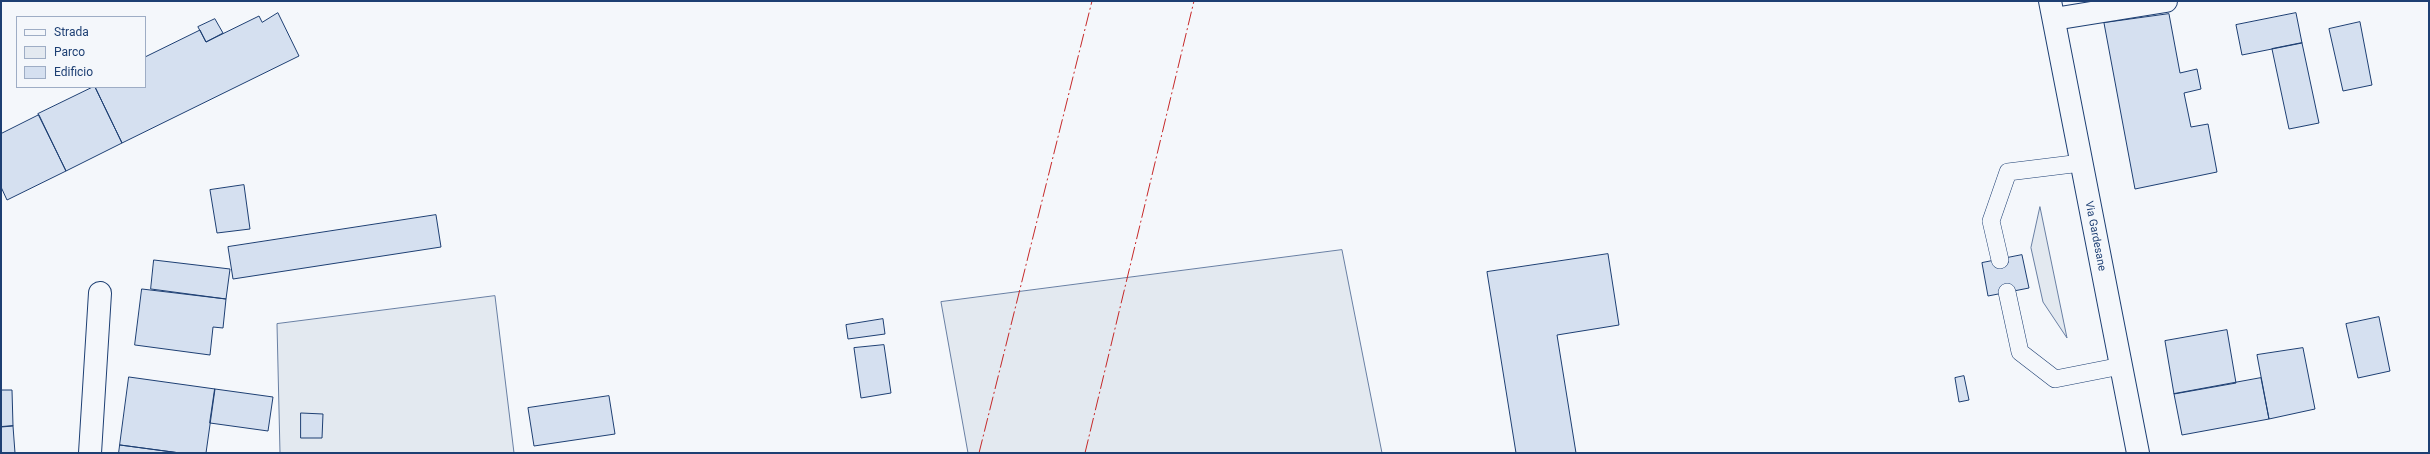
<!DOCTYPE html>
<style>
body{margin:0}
#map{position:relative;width:2430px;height:454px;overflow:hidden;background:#f4f7fb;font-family:Roboto,sans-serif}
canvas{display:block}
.frame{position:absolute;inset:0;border:2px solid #1d3f73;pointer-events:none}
.legend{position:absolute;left:16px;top:16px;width:130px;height:72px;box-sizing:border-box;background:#f4f7fb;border:1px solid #9eadc5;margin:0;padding:5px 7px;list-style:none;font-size:12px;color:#1d3f73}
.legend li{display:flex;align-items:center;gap:8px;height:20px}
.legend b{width:20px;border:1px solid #9eadc5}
</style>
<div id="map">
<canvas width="2430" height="454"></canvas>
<div class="frame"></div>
<ul class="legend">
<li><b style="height:5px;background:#f4f7fb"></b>Strada</li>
<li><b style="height:11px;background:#e3e9f0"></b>Parco</li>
<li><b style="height:11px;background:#d5e0f0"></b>Edificio</li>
</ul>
</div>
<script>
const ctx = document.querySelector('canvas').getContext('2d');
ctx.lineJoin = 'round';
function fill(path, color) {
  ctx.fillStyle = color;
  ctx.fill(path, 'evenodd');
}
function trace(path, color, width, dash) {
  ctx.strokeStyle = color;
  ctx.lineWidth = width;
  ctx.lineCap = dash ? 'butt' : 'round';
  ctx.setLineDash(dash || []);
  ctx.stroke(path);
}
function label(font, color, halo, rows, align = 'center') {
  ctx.font = font + ' Roboto,sans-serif';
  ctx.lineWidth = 3;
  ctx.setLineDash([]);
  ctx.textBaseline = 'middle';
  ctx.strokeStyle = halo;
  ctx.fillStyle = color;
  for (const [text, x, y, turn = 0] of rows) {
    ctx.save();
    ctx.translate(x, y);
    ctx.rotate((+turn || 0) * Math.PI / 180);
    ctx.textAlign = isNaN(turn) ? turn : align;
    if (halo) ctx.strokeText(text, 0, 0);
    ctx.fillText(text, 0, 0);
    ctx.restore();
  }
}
const green = new Path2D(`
 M 2040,207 L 2067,338 L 2043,302 L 2031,248 Z
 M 1342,250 L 1382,453 L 968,453 L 941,302 Z
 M 495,296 L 514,453 L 280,453 L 277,324 Z`);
fill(green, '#e3e9f0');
trace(green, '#687fa3', 1);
const building = new Path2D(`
 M 278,13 L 299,56 L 122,143 L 95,87 L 145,87 L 145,57 L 200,30 L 206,42 L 259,16 L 262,22 Z
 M 2296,13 L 2302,43 L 2242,55 L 2236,25 Z
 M 2169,14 L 2180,73 L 2197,69 L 2201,89 L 2184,93 L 2191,127 L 2208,124 L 2217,172 L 2135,189 L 2104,23 Z
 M 215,19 L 223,33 L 206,42 L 198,27 Z
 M 2360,22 L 2372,85 L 2343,91 L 2329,29 Z
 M 2302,43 L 2319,123 L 2289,129 L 2272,49 Z
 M 93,87 L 95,87 L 122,143 L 66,171 L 38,114 Z
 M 39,115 L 66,171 L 7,200 L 1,187 L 1,134 Z
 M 244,185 L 250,229 L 217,233 L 210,190 Z
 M 436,215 L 441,247 L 233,279 L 228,247 Z
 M 1608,254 L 1619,325 L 1557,335 L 1576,453 L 1516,453 L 1487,272 Z
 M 2022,255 L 2029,288 L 1988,296 L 1982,263 Z
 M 154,260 L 230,269 L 226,299 L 151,289 Z
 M 142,289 L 226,299 L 223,328 L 213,327 L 210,355 L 135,345 Z
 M 2379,317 L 2390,371 L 2358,378 L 2346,324 Z
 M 883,319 L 885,334 L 848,339 L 846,325 Z
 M 2227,330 L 2236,383 L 2174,394 L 2165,341 Z
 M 884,345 L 891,393 L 861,398 L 854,348 Z
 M 2303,348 L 2315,409 L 2269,419 L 2257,355 Z
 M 1964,376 L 1969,400 L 1959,402 L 1955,378 Z
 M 129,377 L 215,389 L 206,453 L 180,453 L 120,445 Z
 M 2261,378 L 2269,419 L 2182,435 L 2174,394 Z
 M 215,389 L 273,397 L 268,431 L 210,423 Z
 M 1,390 L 12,390 L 13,426 L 1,427 Z
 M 609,396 L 615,434 L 534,446 L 528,408 Z
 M 301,413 L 323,414 L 322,438 L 301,438 Z
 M 13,426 L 15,453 L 1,453 L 1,427 Z
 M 120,445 L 180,453 L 119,453 Z`);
fill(building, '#d5e0f0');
trace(building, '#1d3f73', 1);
const lane = new Path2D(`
 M 2000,260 L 1991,221 L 2008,172 L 2081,163
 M 2007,292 L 2020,352 L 2055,379 L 2121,366`);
const street = new Path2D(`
 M 2054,19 L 2166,1
 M 90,453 L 100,293`);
const secondary = new Path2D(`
 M 2050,1 L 2138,453`);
trace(lane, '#1d3f73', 18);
trace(street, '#1d3f73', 24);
trace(secondary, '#1d3f73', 24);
trace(lane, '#f4f7fb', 17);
trace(street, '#f4f7fb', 22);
trace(secondary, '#f4f7fb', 22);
trace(new Path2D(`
 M 979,453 L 1092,1
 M 1085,453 L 1194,1`), '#c62828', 1, [14, 3, 2, 3]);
label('11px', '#1d3f73', '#f4f7fb', [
 ["Via Gardesane",2095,236,79]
]);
</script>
